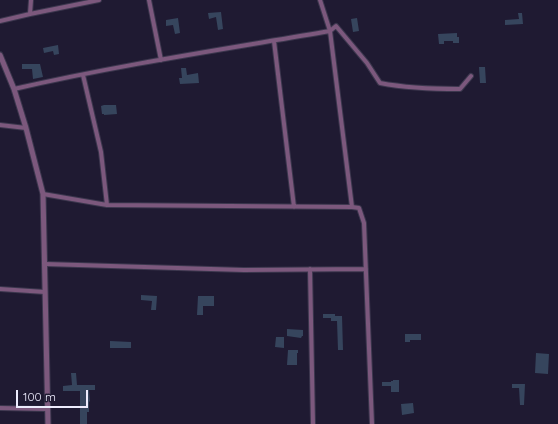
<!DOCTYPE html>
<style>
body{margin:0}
#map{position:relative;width:558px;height:424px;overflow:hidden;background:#1f1a32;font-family:Quicksand,sans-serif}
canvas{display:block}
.scale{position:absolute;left:16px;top:390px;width:72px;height:18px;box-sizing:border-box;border:2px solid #edebfc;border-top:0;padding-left:5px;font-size:12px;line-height:14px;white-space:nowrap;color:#edebfc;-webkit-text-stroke:3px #1f1a32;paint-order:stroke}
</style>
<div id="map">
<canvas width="558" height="424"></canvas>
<div class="scale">100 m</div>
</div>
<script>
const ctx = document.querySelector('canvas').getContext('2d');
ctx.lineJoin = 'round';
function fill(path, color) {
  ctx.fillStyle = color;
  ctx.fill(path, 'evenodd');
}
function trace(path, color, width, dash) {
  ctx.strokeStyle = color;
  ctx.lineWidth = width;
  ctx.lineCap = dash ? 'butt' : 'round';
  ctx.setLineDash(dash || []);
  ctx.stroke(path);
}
fill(new Path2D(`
 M 221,12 L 223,29 L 218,30 L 216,17 L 209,19 L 208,13 Z
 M 518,13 L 522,13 L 523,24 L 505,25 L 505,20 L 519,19 Z
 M 178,18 L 180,33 L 175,34 L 173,25 L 166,26 L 166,20 Z
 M 357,18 L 359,31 L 353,32 L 351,19 Z
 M 457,33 L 457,37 L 459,37 L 459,43 L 453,43 L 453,41 L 444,41 L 444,44 L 439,44 L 438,34 Z
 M 58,45 L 59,54 L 54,55 L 53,51 L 44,53 L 43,48 Z
 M 22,64 L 40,64 L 43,77 L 33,79 L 32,69 L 22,69 Z
 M 479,67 L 485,67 L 486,83 L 480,83 Z
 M 181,68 L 186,68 L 187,75 L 198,73 L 199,83 L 180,84 L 179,78 L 182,78 Z
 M 104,105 L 116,105 L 117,114 L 104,115 L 104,114 L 102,114 L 101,106 Z
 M 141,295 L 157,296 L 156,310 L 151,310 L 152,301 L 141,300 Z
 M 198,296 L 214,296 L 214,306 L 203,306 L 203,315 L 197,315 Z
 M 323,314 L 335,314 L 335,316 L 342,316 L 343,350 L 338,350 L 337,321 L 331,321 L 331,318 L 323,318 Z
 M 287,329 L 303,330 L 303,336 L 302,336 L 301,338 L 287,336 Z
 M 405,334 L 421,334 L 421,340 L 410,340 L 410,342 L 405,342 Z
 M 276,337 L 284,337 L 284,348 L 275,347 Z
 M 110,341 L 131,342 L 131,348 L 110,348 Z
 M 288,350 L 298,350 L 298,353 L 297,353 L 297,365 L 287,365 Z
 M 536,353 L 549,354 L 548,374 L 535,373 Z
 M 71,373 L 76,373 L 77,385 L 95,385 L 95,390 L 89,390 L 90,401 L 89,402 L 89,412 L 87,412 L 87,424 L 80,424 L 80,391 L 63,391 L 63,386 L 72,385 Z
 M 393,380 L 399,380 L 399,392 L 391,392 L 391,386 L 382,386 L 382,382 L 391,382 L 391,381 L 393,381 Z
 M 512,384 L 525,384 L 524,405 L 520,405 L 519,388 L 512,388 Z
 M 413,403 L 414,413 L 402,415 L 401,404 Z`), '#36455d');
const minor = new Path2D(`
 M 149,0 L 161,60
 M 320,0 L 330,31 L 352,207
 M 30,14 L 31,0
 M 0,21 L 30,14 L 99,0
 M 274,41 L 294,207
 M 83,75 L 101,152 L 107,205
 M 14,89 C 118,65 225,49 330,31 L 336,26 L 367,63 L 380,83 C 406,88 433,89 460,89 L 471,76
 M 0,125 L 26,128
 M 43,194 L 107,205 L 352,207 L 359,208 L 364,223 L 372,424
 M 45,264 L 244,270 L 366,269
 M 310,269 L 313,424
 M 0,289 L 45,292
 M 0,408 L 47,409`);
const tertiary = new Path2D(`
 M 0,55 L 14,89 L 26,128 L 43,194 L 48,424`);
trace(minor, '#3c374e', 6);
trace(tertiary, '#3c374e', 7);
trace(minor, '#7c587d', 4);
trace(tertiary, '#7c587d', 5);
</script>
